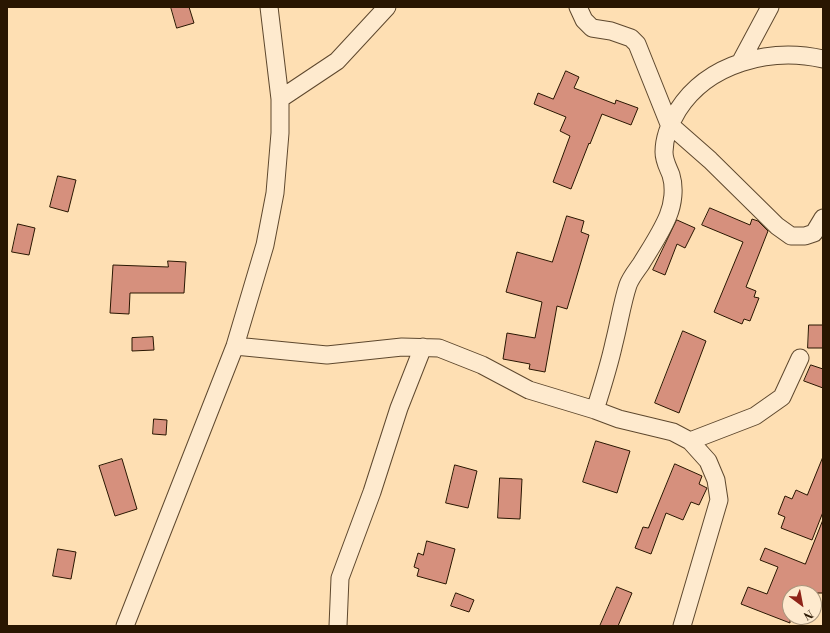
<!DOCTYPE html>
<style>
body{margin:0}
#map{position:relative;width:830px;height:633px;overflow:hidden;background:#fedfb3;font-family:"Libre Bodoni",serif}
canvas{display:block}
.frame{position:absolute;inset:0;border:8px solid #291601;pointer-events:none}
.north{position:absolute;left:782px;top:585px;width:40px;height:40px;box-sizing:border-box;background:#feeace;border:1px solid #a9957c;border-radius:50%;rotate:148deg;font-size:11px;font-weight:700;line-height:16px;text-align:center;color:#291601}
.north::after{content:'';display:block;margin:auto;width:14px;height:18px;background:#8f2418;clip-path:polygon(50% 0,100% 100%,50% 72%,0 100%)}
</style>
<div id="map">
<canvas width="830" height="633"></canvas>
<div class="frame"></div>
<div class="north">N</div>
</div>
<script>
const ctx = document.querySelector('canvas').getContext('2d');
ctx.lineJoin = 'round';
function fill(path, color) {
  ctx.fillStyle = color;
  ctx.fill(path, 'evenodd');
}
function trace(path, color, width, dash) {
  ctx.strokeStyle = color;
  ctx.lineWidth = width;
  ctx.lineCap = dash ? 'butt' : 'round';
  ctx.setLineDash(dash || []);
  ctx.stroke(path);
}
const building = new Path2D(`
 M 171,7 L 189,7 L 194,23 L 177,28 Z
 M 566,71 L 579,77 L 574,88 L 615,104 L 616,100 L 638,108 L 631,125 L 602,114 L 590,144 L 589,143 L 571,189 L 553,182 L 570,136 L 560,131 L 566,117 L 534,104 L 538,93 L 553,99 Z
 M 58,176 L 76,180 L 68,212 L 50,207 Z
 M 710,208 L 750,225 L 752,219 L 758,221 L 768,231 L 746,287 L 756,291 L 754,297 L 759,298 L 750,321 L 744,319 L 742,324 L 714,312 L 743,242 L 702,225 Z
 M 567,216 L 584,221 L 581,232 L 589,235 L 567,309 L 557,306 L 545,372 L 529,369 L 530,364 L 503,359 L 507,333 L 535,338 L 542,302 L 506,292 L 517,252 L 552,262 Z
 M 677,220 L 695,228 L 685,248 L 677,244 L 665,275 L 653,270 Z
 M 18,224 L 35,228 L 29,255 L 12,252 Z
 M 168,261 L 186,262 L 184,293 L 130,293 L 129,314 L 110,313 L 113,265 L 168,267 Z
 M 809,325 L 823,325 L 823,348 L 808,348 Z
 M 683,331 L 706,341 L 679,413 L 655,403 Z
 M 153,337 L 154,350 L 132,351 L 132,338 Z
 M 811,365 L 823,369 L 823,388 L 804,381 Z
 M 154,419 L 167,420 L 166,435 L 153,434 Z
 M 596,441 L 630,451 L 617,493 L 583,482 Z
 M 823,457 L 823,512 L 812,540 L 781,528 L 785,517 L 778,514 L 785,496 L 792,499 L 796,490 L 807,495 Z
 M 122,459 L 137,509 L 115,516 L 99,466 Z
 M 675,464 L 702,476 L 699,484 L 707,488 L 699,505 L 691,502 L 683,520 L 666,513 L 651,554 L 635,548 L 643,527 L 648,528 Z
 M 455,465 L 477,471 L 468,508 L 446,503 Z
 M 500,478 L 522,479 L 520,519 L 498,518 Z
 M 823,520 L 823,593 L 790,593 L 790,623 L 741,604 L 748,587 L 767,594 L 778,567 L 760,560 L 765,548 L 805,564 Z
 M 427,541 L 455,549 L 446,584 L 417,576 L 419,569 L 414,567 L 418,553 L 423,555 Z
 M 58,549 L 76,552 L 71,579 L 53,576 Z
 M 617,587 L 632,593 L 618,626 L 600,626 Z
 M 456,593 L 474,600 L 469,612 L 451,606 Z`);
fill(building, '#d6907d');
trace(building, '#291601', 1);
const street = new Path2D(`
 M 578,7 L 584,20 L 592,28 L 611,31 L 631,38 L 637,44 L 669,124 L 710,160 L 777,226 L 791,236 L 805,236 L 814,233 L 823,218
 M 740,63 L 770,7
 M 280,99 L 337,61 L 387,7
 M 235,346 L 327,355 L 402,347 L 439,348 L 482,365 L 529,390 L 595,410 L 619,419 L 673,432 L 690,441 L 708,461 L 716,480 L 719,500 L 682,626
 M 595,410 C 602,388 609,366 614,343 C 619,324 622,303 628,285 C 631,277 637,270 641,264 C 650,249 661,233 668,216 C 673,204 675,188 671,175 C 668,167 664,161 664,152 C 664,136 670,123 678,110 C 708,63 770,47 823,59
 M 690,441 L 755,416 L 782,397 L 800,358
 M 125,626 L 235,346 L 265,245 L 275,193 L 280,133 L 280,99 L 269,7
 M 338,626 L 340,578 L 372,492 L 399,408 L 423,347`);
trace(street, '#5e482e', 19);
trace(street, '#feeace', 17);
</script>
